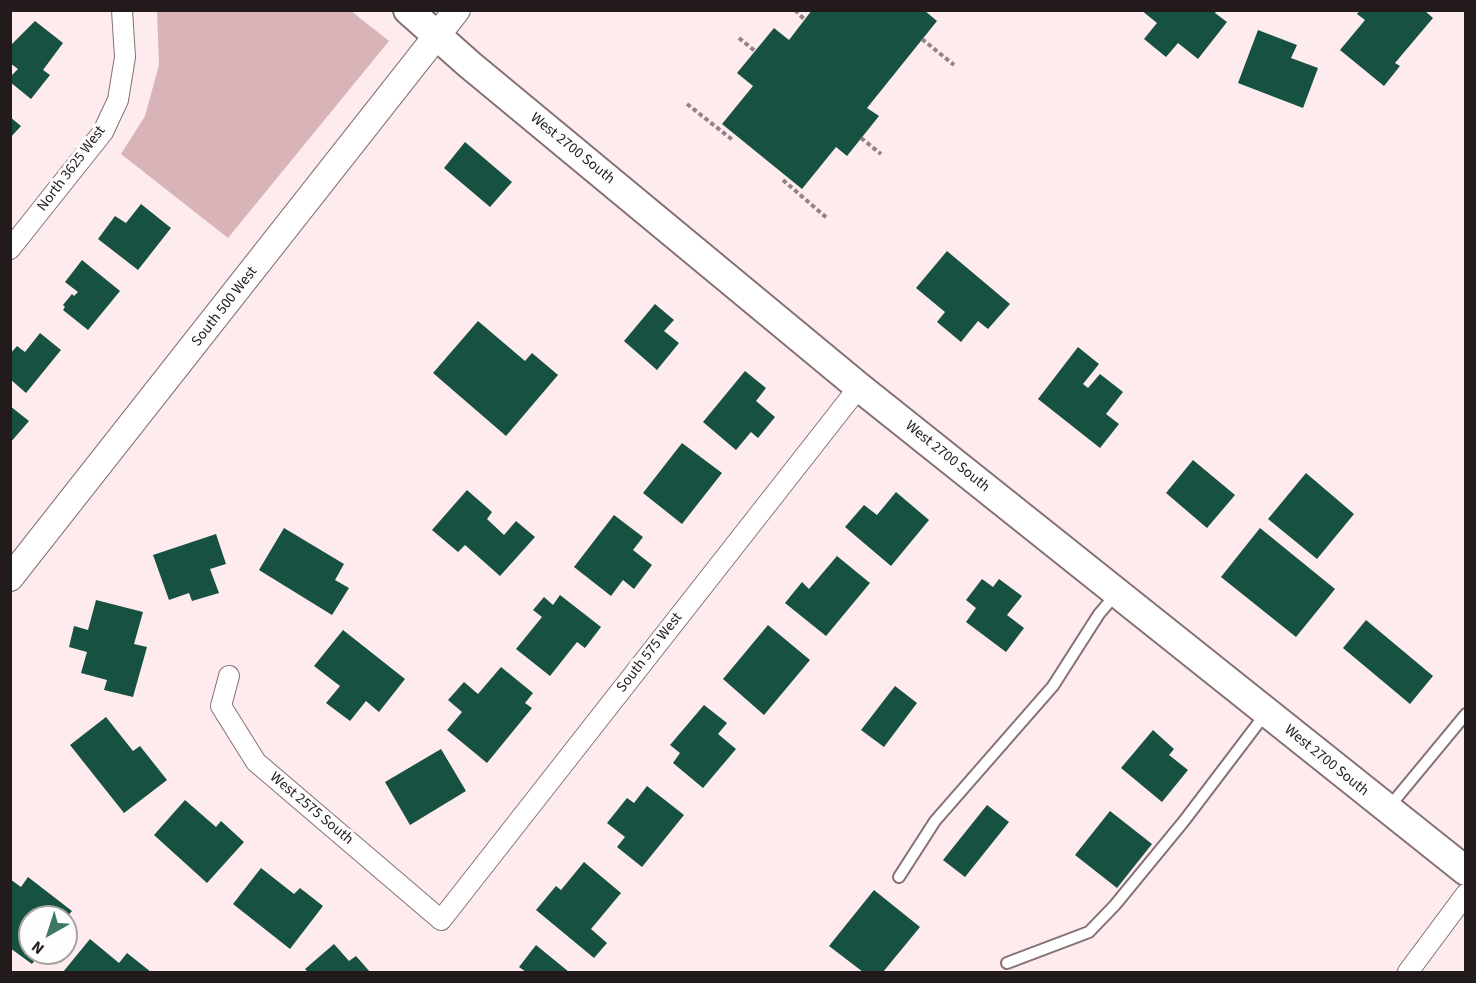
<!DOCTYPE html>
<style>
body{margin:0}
#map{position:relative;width:1476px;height:983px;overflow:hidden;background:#feebed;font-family:"Source Sans 3",sans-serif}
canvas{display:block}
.frame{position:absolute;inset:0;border:12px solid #231b1b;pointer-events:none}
.north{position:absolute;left:18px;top:905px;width:60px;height:60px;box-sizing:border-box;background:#fdfefd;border:2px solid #a6a3a3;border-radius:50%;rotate:219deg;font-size:16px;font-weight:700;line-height:24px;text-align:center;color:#231b1b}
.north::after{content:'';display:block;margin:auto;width:21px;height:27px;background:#3b7966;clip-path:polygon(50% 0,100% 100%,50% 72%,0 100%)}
</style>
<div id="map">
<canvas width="1476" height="983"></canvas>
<div class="frame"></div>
<div class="north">N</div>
</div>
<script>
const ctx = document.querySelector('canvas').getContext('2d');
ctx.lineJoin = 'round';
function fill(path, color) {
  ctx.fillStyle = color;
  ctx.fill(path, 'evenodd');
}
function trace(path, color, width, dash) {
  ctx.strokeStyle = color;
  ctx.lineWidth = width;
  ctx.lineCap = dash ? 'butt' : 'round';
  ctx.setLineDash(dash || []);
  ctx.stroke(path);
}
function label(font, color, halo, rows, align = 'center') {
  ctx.font = font + ' "Source Sans 3",sans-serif';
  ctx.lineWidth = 6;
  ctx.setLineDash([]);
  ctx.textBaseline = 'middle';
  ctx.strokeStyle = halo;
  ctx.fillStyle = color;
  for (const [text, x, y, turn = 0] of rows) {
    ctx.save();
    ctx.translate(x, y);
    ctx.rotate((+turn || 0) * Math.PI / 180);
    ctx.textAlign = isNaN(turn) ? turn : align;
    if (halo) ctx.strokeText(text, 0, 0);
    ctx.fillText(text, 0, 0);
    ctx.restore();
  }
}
fill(new Path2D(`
 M 157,11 L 351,11 L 389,41 L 228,238 L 121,154 L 145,116 L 159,65 Z`), '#d8b3b7');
fill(new Path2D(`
 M 812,10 L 924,10 L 937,21 L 867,108 L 879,116 L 847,156 L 836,147 L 802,189 L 722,124 L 753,86 L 737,73 L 774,28 L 789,40 Z
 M 1141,10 L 1217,10 L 1215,13 L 1227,22 L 1198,59 L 1178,43 L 1166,57 L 1144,39 L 1157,23 Z
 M 1360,10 L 1424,10 L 1433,18 L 1395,63 L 1400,66 L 1384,86 L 1340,50 L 1365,20 L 1357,14 Z
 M 35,21 L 63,43 L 43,70 L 50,75 L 31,99 L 10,82 L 10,77 L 18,69 L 10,63 L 10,46 Z
 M 1258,30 L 1297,45 L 1291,58 L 1318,68 L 1303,108 L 1238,83 Z
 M 10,117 L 21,126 L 10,138 Z
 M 465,142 L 512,182 L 490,207 L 444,168 Z
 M 141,204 L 171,228 L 138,270 L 98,239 L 115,216 L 126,223 Z
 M 947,251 L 1010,304 L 988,329 L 978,321 L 961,342 L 937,322 L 945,312 L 916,288 Z
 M 82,260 L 120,291 L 88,330 L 63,310 L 65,307 L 63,305 L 72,294 L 74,296 L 78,292 L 65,282 Z
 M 655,304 L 674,320 L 664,331 L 679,343 L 657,370 L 624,341 Z
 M 478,321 L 525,361 L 532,353 L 558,375 L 506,436 L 433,373 Z
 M 40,333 L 61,350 L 26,393 L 10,379 L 10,354 L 17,346 L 25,352 Z
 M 1078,347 L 1099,364 L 1083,384 L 1088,388 L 1100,374 L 1123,392 L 1106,414 L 1119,424 L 1100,448 L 1038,399 Z
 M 745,371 L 766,388 L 756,401 L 775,417 L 758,438 L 751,432 L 736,450 L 703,422 Z
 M 10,406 L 29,421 L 10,443 Z
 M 682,443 L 722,473 L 682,524 L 643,493 Z
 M 1193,460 L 1235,495 L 1207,528 L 1166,493 Z
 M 1306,473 L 1354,514 L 1317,559 L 1268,519 Z
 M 467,490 L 492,512 L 487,519 L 504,535 L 516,521 L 535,537 L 500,576 L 465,545 L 458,552 L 432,530 Z
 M 896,492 L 929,520 L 891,566 L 845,527 L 864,505 L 877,515 Z
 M 614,515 L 643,537 L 633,550 L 652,565 L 634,589 L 623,580 L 611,596 L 574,567 Z
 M 284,528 L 344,564 L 335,580 L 349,588 L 332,615 L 259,570 Z
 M 1260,528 L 1335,589 L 1296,637 L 1221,577 Z
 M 216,534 L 226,564 L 210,569 L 219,593 L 192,601 L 189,593 L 169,600 L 153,555 Z
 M 837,556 L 870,583 L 826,636 L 785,603 L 802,582 L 809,589 Z
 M 982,579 L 993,587 L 999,579 L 1022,596 L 1007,615 L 1024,628 L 1006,652 L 966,622 L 976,608 L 966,600 Z
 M 560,595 L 601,627 L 585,648 L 577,642 L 550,676 L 516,649 L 542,617 L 533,610 L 544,597 L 553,605 Z
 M 96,600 L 143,612 L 134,644 L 147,647 L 133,697 L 104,690 L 107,680 L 81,673 L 87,652 L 69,647 L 74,626 L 88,630 Z
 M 1366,620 L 1433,676 L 1410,704 L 1343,648 Z
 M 768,625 L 810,660 L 764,715 L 723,679 Z
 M 343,630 L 405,679 L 379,712 L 366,701 L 350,721 L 326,703 L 340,686 L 314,666 Z
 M 501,667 L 533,693 L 525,703 L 532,708 L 487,763 L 447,730 L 462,712 L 448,700 L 464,682 L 478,694 Z
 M 895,686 L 917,703 L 884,747 L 861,730 Z
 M 704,705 L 727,723 L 718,734 L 736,749 L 703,788 L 673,763 L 680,753 L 670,745 Z
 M 106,717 L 133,751 L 140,746 L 167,780 L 124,813 L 70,745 Z
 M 1153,730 L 1174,749 L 1169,755 L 1188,770 L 1162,802 L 1121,768 Z
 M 441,749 L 466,791 L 410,825 L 385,782 Z
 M 647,786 L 684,815 L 642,867 L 617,847 L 625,837 L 607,823 L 627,798 L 634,803 Z
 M 185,800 L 216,827 L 221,821 L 244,842 L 207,883 L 154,835 Z
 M 987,805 L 1009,822 L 965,877 L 943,860 Z
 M 1110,811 L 1152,844 L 1117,888 L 1075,855 Z
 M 584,862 L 621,893 L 591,929 L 607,943 L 594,958 L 536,910 L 556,886 L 561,890 Z
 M 261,868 L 294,894 L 300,888 L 323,906 L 290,949 L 233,904 Z
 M 28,877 L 72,911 L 67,917 L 30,917 L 30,953 L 40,953 L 32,964 L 10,948 L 10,879 L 21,887 Z
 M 874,890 L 920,927 L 883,972 L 863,972 L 829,946 Z
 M 90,939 L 119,963 L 127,953 L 151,972 L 63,972 Z
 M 334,944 L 349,961 L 356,956 L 370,972 L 308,972 L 305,969 Z
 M 536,945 L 569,972 L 526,972 L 519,967 Z`), '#165141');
const service = new Path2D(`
 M 1389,807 L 1466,714
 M 899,877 L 935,821 L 1053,686 L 1099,614 L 1117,593
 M 1007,963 L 1089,932 L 1115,905 L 1184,821 L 1266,713`);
const minor = new Path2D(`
 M 10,249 L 103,132 L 118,100 L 125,57 L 122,10
 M 229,676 L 221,706 L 256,762 L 441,920 L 859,387
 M 1408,972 L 1466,894`);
const tertiary = new Path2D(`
 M 10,578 L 457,10`);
const secondary = new Path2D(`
 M 408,10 L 470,65 L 859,387 L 1466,871`);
trace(service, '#857173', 14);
trace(minor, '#857173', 22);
trace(tertiary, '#857173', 28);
trace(secondary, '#857173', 32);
trace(new Path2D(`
 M 795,10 L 805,20
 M 739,38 L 755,51
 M 922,39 L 954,65
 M 687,104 L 734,141
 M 861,138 L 881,154
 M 783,180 L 828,219`), '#918485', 4, [4.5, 3]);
trace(service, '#fff', 10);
trace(minor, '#fff', 20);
trace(tertiary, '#fff', 26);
trace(secondary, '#fff', 28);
label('15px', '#231b1b', '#fdfefd', [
 ["West 2700 South",572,149,39],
 ["North 3625 West",72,169,-53],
 ["South 500 West",225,307,-52],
 ["West 2700 South",947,457,39],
 ["South 575 West",650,653,-52],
 ["West 2700 South",1326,761,39],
 ["West 2575 South",311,809,40]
]);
</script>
